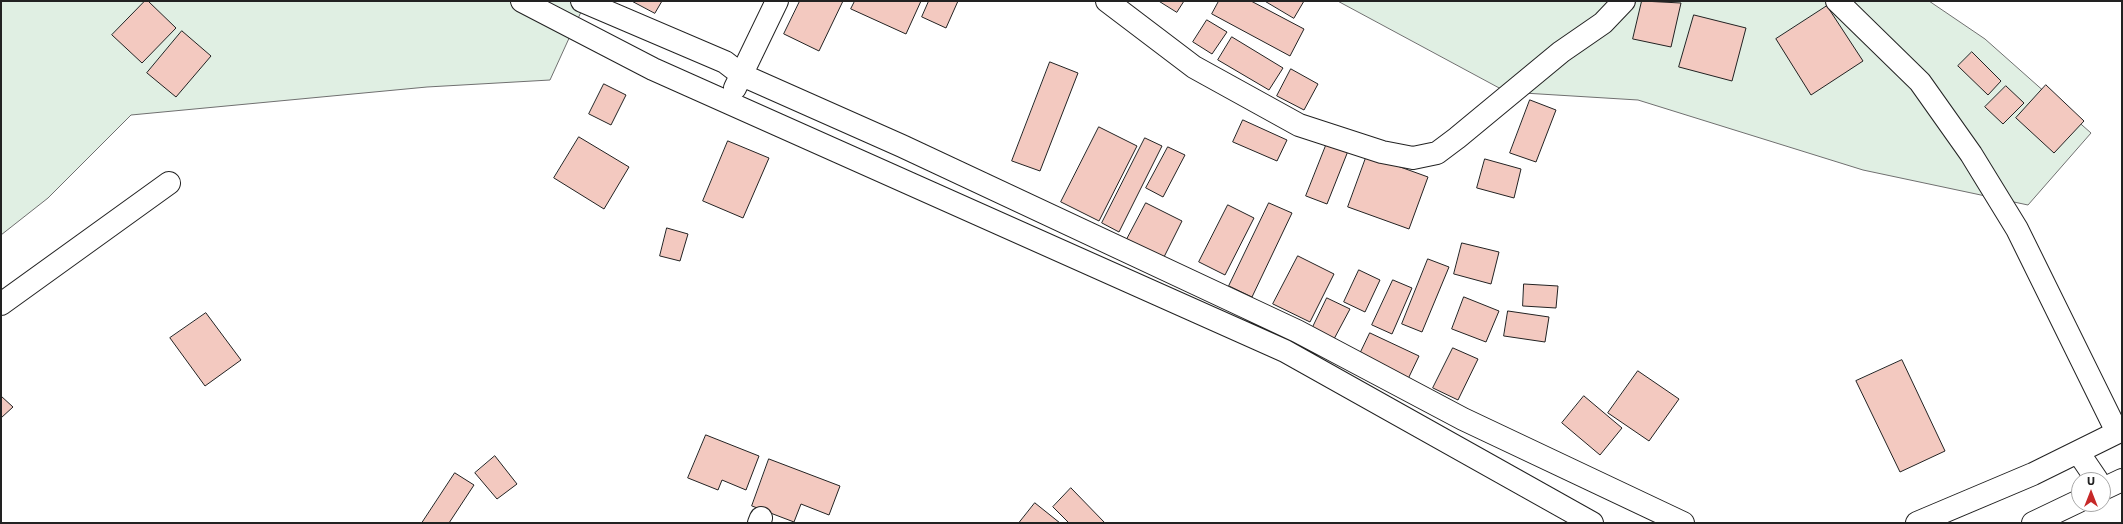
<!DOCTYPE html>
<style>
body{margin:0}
#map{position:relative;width:2123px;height:524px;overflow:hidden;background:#fff;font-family:Commissioner,sans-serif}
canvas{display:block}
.frame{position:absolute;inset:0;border:2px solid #222;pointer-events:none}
.north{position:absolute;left:2071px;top:472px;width:40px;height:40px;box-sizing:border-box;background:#fff;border:1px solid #a7a7a7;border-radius:50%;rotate:0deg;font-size:11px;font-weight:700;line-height:16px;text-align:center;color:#222}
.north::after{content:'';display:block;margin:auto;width:14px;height:18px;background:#c62828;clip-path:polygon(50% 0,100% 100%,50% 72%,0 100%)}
</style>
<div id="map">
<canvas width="2123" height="524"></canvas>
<div class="frame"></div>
<div class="north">U</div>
</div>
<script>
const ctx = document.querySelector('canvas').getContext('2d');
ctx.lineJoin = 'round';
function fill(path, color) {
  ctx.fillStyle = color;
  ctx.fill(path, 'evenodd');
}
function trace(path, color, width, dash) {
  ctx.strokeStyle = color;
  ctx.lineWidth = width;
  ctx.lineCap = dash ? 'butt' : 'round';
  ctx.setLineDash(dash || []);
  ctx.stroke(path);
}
const green = new Path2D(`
 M 1,1 L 586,1 L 550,80 L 427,87 L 131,115 L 48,198 L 1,235 Z
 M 1338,1 L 1929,1 L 1985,39 L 2091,133 L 2028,205 L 1863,170 L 1638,100 L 1507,92 Z`);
fill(green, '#e0efe3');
trace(green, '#6f6f6f', 1);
const building = new Path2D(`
 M 145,1 L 148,1 L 176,28 L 142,63 L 112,35 Z
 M 632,1 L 662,1 L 655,13 Z
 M 800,1 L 843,1 L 819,51 L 784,34 Z
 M 855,1 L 921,1 L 906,34 L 851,9 Z
 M 929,1 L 958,1 L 946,28 L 922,17 Z
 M 1159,1 L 1184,1 L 1177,12 Z
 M 1219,1 L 1251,1 L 1304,29 L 1290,56 L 1212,14 Z
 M 1265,1 L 1304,1 L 1294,18 Z
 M 1642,1 L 1681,3 L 1671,47 L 1633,39 Z
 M 1827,6 L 1863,61 L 1811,95 L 1776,39 Z
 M 1694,15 L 1746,28 L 1732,81 L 1679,67 Z
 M 1207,20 L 1227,32 L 1212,54 L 1193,42 Z
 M 182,31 L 211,56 L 176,97 L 147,73 Z
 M 1232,37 L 1283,68 L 1269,90 L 1218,60 Z
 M 1972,52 L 2001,81 L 1988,95 L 1958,66 Z
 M 1050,62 L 1078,73 L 1040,171 L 1012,161 Z
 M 1291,69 L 1318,84 L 1304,110 L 1277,96 Z
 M 604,84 L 626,95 L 611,125 L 589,114 Z
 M 2046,85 L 2084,121 L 2054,153 L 2016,118 Z
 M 2006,86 L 2024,103 L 2003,124 L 1985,107 Z
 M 1530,100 L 1556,110 L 1536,162 L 1510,153 Z
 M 1243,120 L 1287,140 L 1277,161 L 1233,142 Z
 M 1099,127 L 1137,146 L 1099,221 L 1061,202 Z
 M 579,137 L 629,167 L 604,209 L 554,178 Z
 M 1145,138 L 1162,146 L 1119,232 L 1102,223 Z
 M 728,141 L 769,158 L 743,218 L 703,201 Z
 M 1327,143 L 1348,151 L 1327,204 L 1306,196 Z
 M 1168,147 L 1185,155 L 1163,197 L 1146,188 Z
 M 1367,155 L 1428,177 L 1409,229 L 1348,207 Z
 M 1485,159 L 1521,169 L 1514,198 L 1477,188 Z
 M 1146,203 L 1182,221 L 1162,261 L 1125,243 Z
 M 1269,203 L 1292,213 L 1252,297 L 1229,286 Z
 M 1228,205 L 1254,218 L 1225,275 L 1199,262 Z
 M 667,228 L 688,234 L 680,261 L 660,256 Z
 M 1462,243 L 1499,252 L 1491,284 L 1454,274 Z
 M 1298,256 L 1334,274 L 1310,322 L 1273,304 Z
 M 1428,259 L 1449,267 L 1422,332 L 1402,324 Z
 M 1359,270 L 1380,280 L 1365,312 L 1344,302 Z
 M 1393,280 L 1412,288 L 1392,334 L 1372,325 Z
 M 1524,284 L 1558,286 L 1556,308 L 1523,306 Z
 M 1464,297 L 1499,311 L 1486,342 L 1452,329 Z
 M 1327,298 L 1350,309 L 1334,339 L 1312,329 Z
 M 1508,311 L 1549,317 L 1545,342 L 1504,336 Z
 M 206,313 L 241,360 L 205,386 L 170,338 Z
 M 1370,333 L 1419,356 L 1408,379 L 1359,356 Z
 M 1453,348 L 1478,359 L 1458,400 L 1433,388 Z
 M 1902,360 L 1945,451 L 1900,472 L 1856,381 Z
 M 1638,371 L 1679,399 L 1649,441 L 1608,413 Z
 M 1,396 L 13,407 L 1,418 Z
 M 1584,396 L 1622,428 L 1600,455 L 1562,423 Z
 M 706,435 L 759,456 L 746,490 L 722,480 L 718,490 L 688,478 Z
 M 495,456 L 517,484 L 497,499 L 475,473 Z
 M 769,459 L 840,486 L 829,515 L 801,504 L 794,522 L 752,506 Z
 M 455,473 L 474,485 L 449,523 L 422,523 Z
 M 1071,488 L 1105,523 L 1069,523 L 1053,507 Z
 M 1035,503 L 1060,523 L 1019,523 Z`);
fill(building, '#f3c9c0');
trace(building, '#222', 1);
const minor = new Path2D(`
 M 522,1 L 653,69 L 1285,351 L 1592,523
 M 582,1 L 725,62 L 742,75 L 902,146 L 1297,331 L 1463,419 L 1683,523
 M 1107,1 L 1194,67 L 1299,125 L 1382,152 L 1413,158 L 1437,153 L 1457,138 L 1561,52 L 1603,23 L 1624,1
 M 1837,1 L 1920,82 L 1971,154 L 2017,229 L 2117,432
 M 735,88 L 777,1
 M 1,304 L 169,183
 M 2078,452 L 2097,480
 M 2103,489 L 2122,480
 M 759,523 L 761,518
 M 1917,523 L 2033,474 L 2122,430
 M 2033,523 L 2079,501`);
trace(minor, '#222', 24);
trace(minor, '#fff', 22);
</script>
